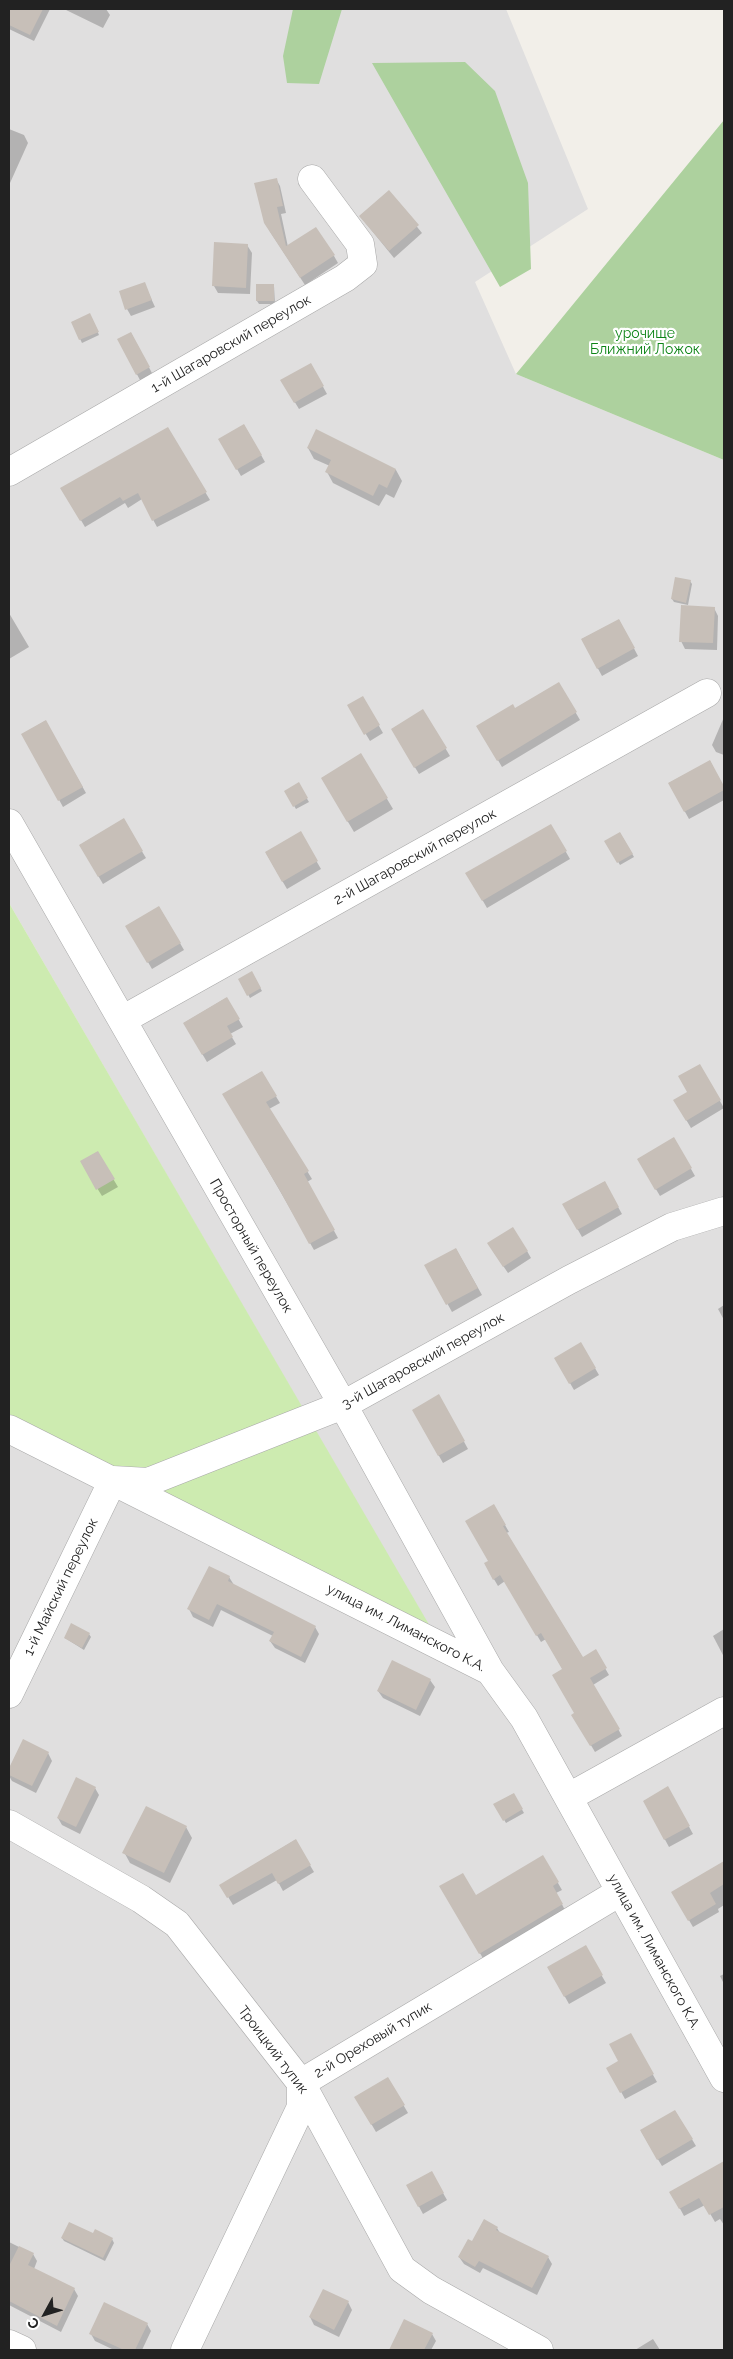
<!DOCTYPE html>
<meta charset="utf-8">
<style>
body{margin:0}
#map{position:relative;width:733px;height:2359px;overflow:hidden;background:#f2efe9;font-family:Raleway,sans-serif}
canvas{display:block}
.frame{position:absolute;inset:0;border:10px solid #222;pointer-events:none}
.north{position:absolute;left:20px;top:2289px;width:50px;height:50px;-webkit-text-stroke:4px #fff;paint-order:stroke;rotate:231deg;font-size:14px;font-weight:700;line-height:20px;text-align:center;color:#222}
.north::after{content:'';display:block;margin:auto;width:18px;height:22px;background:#222;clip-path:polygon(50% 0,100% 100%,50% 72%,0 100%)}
</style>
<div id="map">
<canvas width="733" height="2359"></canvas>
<div class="frame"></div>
<div class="north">С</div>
</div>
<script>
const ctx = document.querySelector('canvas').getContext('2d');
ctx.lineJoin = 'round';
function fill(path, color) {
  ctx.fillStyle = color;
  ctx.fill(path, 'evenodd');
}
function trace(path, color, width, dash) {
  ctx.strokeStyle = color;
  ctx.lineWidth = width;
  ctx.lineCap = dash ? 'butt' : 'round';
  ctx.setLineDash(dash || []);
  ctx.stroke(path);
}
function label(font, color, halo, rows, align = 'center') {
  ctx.font = font + ' Raleway,sans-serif';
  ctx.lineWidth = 4.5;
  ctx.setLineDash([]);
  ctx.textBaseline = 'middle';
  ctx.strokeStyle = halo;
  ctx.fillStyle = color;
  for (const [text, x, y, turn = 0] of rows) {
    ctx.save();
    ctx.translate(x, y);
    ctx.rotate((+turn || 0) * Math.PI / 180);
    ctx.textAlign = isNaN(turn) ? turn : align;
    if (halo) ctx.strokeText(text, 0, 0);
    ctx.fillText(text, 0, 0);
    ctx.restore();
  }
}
fill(new Path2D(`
 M 9,9 L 506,9 L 588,209 L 475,282 L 516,374 L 724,460 L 724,2350 L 9,2350 L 9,1414 L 430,1628 L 9,903 Z`), '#e0dfdf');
fill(new Path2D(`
 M 9,903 L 431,1628 L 9,1414 Z`), '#cdebb0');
fill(new Path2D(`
 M 293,9 L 342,9 L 319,84 L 287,83 L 283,56 Z
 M 465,62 L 495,91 L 528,183 L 531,269 L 500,287 L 372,63 Z
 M 724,120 L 724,460 L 516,374 Z`), '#add19e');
fill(new Path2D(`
 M 9,9 L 50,9 L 34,41 L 9,29 Z
 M 64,9 L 106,9 L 110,15 L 103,28 Z
 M 9,129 L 24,135 L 28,143 L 10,183 Z
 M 276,179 L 280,186 L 286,213 L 281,214 L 288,247 L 334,256 L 338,263 L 305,285 L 269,230 Z
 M 389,192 L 422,233 L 394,258 L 360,216 Z
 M 247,245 L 252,253 L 250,294 L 218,293 L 214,286 Z
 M 144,283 L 155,307 L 131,316 L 127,309 Z
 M 274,286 L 275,304 L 259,304 L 257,301 Z
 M 91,317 L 99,335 L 82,343 L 72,322 Z
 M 131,333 L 153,375 L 141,382 L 119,340 Z
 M 311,365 L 327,394 L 299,409 L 282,381 Z
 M 244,425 L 265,462 L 241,476 L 220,439 Z
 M 167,429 L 210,500 L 157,527 L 142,499 L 128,508 L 125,503 L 85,527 L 62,488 Z
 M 316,431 L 396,470 L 402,481 L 394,498 L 386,494 L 379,506 L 333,483 L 327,472 L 330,466 L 314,459 L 308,448 Z
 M 690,581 L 692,584 L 688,605 L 674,602 L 672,599 Z
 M 714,608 L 718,616 L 717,650 L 685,649 L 681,641 Z
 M 9,613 L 29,647 L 9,659 Z
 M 619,620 L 638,656 L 602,676 L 582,639 Z
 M 559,684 L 580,720 L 502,767 L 478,726 L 515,710 Z
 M 363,698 L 383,733 L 370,741 L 349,706 Z
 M 423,711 L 450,756 L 419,774 L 392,729 Z
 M 724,717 L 724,755 L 716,752 L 712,745 Z
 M 45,721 L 86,793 L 63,807 L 23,734 Z
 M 361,755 L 393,809 L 354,832 L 322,778 Z
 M 710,761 L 724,788 L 724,800 L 689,819 L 669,783 Z
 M 298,784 L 309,802 L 296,809 L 286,792 Z
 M 123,820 L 146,858 L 103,884 L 80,845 Z
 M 551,826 L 570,859 L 487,908 L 467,873 Z
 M 300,833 L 321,869 L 287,889 L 266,853 Z
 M 620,833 L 634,857 L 620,865 L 606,841 Z
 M 159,907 L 184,950 L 152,969 L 127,926 Z
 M 252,973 L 262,991 L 250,998 L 240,980 Z
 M 226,998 L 243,1027 L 230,1034 L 236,1044 L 207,1062 L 184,1023 Z
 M 699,1065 L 724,1108 L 691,1128 L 675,1101 L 689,1092 Z
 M 261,1072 L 280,1103 L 269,1109 L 312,1179 L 307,1182 L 338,1238 L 314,1250 L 224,1094 Z
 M 674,1139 L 695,1176 L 660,1196 L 638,1159 Z
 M 97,1152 L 118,1187 L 102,1196 L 81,1162 Z
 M 604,1182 L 622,1214 L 582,1237 L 564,1205 Z
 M 456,1249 L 482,1295 L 452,1312 L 426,1265 Z
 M 493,1251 L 527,1251 L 531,1258 L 508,1273 Z
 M 724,1305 L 724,1320 L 718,1309 Z
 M 581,1344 L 599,1375 L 574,1390 L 556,1359 Z
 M 439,1396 L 468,1449 L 443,1463 L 413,1410 Z
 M 494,1506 L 509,1532 L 506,1533 L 583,1658 L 595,1651 L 609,1675 L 593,1685 L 622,1736 L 595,1752 L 573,1715 L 576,1713 L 563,1670 L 546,1639 L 541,1642 L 505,1581 L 498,1586 L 485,1564 L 490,1561 Z
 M 229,1577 L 234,1585 L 315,1627 L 319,1634 L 305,1663 L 275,1648 L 270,1641 L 273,1636 L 221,1610 L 213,1627 L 193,1617 L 189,1609 Z
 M 724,1629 L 724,1657 L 713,1636 Z
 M 89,1634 L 91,1637 L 84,1650 L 65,1638 Z
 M 430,1680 L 435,1687 L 420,1716 L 383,1698 L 378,1691 Z
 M 23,1741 L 48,1753 L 52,1761 L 36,1793 L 12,1781 L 9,1776 L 9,1771 Z
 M 95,1788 L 99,1795 L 80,1834 L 62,1825 L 58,1818 Z
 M 668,1788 L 693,1834 L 669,1847 L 644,1801 Z
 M 513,1794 L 524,1813 L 506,1823 L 495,1804 Z
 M 186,1827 L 192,1838 L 170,1883 L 130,1863 L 124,1852 Z
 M 295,1840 L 314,1872 L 283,1891 L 277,1880 L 233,1905 L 221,1885 Z
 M 543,1857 L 562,1890 L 556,1893 L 566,1912 L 484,1960 L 441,1887 L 476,1896 Z
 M 724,1862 L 724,1905 L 718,1909 L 719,1912 L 693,1927 L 673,1893 Z
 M 585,1947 L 606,1983 L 569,2004 L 549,1968 Z
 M 724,1974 L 724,1984 L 720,1976 Z
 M 630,2034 L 657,2082 L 625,2099 L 608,2068 L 620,2061 Z
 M 388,2079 L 408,2113 L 376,2132 L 356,2098 Z
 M 675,2111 L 696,2146 L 662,2166 L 641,2131 Z
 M 724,2163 L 724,2225 L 720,2219 L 715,2222 L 705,2205 L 684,2216 L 671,2192 Z
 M 431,2172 L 447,2200 L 423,2214 L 408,2186 Z
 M 497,2228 L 500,2233 L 548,2257 L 552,2264 L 537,2295 L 483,2268 L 480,2273 L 464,2264 L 459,2257 L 472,2243 Z
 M 96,2231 L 112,2239 L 114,2243 L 105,2261 L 64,2241 L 62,2238 L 94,2235 Z
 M 9,2242 L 33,2254 L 37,2261 L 34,2269 L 74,2289 L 78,2296 L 61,2332 L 9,2305 Z
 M 348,2302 L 352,2310 L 339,2337 L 314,2325 L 310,2317 Z
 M 405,2321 L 432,2334 L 436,2341 L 431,2350 L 390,2350 Z
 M 147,2324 L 151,2331 L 142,2350 L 114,2350 L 95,2341 L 91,2334 Z
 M 653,2339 L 660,2350 L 635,2350 Z`), '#0003');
fill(new Path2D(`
 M 9,9 L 43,9 L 30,35 L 9,25 Z
 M 277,178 L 283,206 L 277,207 L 286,246 L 316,227 L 335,255 L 300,278 L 264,223 L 254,183 Z
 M 389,190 L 419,225 L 389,251 L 359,216 Z
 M 214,242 L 248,244 L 246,288 L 212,286 Z
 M 145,282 L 152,300 L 125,310 L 119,291 Z
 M 256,284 L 274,284 L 274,301 L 256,301 Z
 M 90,313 L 99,332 L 79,340 L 71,322 Z
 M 131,332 L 150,367 L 136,375 L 117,339 Z
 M 311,363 L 324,386 L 294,403 L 280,380 Z
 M 244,424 L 262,455 L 236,470 L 218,439 Z
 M 168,427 L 207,492 L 152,521 L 138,493 L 123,501 L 120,497 L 80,521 L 60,488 Z
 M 316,429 L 396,469 L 387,488 L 379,484 L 373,496 L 325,472 L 331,460 L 307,448 Z
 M 675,577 L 691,580 L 686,603 L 671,599 Z
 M 681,605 L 715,607 L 713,643 L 679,642 Z
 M 619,619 L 635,648 L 597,669 L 581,639 Z
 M 559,682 L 577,712 L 497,761 L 476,726 L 513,704 L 515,708 Z
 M 363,696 L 380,725 L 364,735 L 347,705 Z
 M 423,709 L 447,748 L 414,768 L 391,729 Z
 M 46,720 L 83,787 L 58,801 L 21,734 Z
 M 361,753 L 388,798 L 347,822 L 321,778 Z
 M 710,760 L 724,786 L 724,790 L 684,812 L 668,783 Z
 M 299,782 L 308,798 L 293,807 L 284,791 Z
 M 124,818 L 143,851 L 98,877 L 79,845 Z
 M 551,824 L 567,851 L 482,901 L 465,873 Z
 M 301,831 L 318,861 L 282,882 L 265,852 Z
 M 620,832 L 633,854 L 617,863 L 604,841 Z
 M 159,906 L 181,943 L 147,963 L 125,926 Z
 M 252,971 L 261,988 L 247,996 L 238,979 Z
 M 227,997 L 240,1019 L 227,1026 L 233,1037 L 202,1055 L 183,1023 Z
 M 700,1064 L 721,1100 L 686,1121 L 673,1100 L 687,1092 L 678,1076 Z
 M 262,1071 L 277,1096 L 266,1102 L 309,1171 L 304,1174 L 335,1230 L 309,1244 L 279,1189 L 222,1094 Z
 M 674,1137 L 692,1168 L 655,1190 L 637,1159 Z
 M 98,1151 L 115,1179 L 96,1190 L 80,1161 Z
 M 605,1181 L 619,1207 L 577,1230 L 562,1204 Z
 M 513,1227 L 528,1251 L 503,1267 L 487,1243 Z
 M 456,1248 L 478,1288 L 446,1305 L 424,1265 Z
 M 581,1342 L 596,1368 L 569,1384 L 554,1358 Z
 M 439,1394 L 465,1441 L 438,1456 L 412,1410 Z
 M 494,1504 L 506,1525 L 503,1526 L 583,1657 L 596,1649 L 607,1668 L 590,1678 L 620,1729 L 590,1746 L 571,1715 L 574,1713 L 552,1675 L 562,1669 L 541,1633 L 536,1636 L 500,1575 L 493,1580 L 484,1563 L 488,1561 L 465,1521 Z
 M 209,1566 L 230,1576 L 228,1581 L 316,1626 L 301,1657 L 269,1641 L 274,1632 L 217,1604 L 209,1620 L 187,1609 Z
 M 71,1623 L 90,1633 L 82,1648 L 64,1638 Z
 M 392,1660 L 431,1679 L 416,1710 L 377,1691 Z
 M 23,1739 L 49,1752 L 32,1786 L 9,1775 L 9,1768 Z
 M 76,1777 L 96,1787 L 76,1827 L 57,1818 Z
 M 668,1786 L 690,1826 L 664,1840 L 643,1801 Z
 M 514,1793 L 523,1809 L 503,1821 L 493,1804 Z
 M 146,1806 L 187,1826 L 164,1873 L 122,1853 Z
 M 296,1839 L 311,1865 L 278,1884 L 272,1873 L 227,1898 L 219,1885 Z
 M 543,1855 L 559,1882 L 553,1886 L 563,1904 L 479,1954 L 439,1886 L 463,1873 L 476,1895 Z
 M 724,1861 L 724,1884 L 710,1893 L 716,1904 L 688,1921 L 671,1892 Z
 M 586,1945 L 603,1975 L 564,1997 L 547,1967 Z
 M 631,2033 L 654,2074 L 620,2093 L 606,2068 L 618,2061 L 609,2044 Z
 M 388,2077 L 405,2105 L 371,2125 L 354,2097 Z
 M 675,2110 L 693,2139 L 657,2160 L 640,2130 Z
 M 724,2161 L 724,2207 L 709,2215 L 699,2198 L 679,2209 L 669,2192 Z
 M 432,2171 L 444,2193 L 418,2207 L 406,2185 Z
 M 484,2219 L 498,2227 L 496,2230 L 549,2256 L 532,2288 L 479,2261 L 475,2267 L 458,2257 L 468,2239 L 472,2241 Z
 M 69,2222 L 93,2233 L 95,2229 L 113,2238 L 103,2258 L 61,2238 Z
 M 19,2246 L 34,2253 L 28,2265 L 75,2288 L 57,2326 L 9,2301 L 9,2266 Z
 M 323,2289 L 349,2301 L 334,2330 L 309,2317 Z
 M 104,2302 L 148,2323 L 135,2350 L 124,2350 L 89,2334 Z
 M 404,2319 L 433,2333 L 424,2350 L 389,2350 Z`), '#c7bfb8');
const minor = new Path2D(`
 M 9,472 L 345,278 L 363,264 L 360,244 L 312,179
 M 9,823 L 343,1405 L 490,1671
 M 122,1020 L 707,693
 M 9,1429 L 490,1671 L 524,1718 L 724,2078
 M 9,1694 L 113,1480 L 148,1482 L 343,1405 L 569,1280 L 672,1227 L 724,1211
 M 569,1797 L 724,1711
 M 9,1824 L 141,1899 L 177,1924 L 301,2083 L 402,2269 L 431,2290 L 539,2350
 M 9,2344 L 22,2350
 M 185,2350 L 301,2107 L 301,2083 L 620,1892`);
trace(minor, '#a9a9a9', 29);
trace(minor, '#fff', 28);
label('14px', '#0c8416', '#fff', [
 ["урочище",645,334],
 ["Ближний Ложок",645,350]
]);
label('14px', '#222', '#fff', [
 ["1-й Шагаровский переулок",231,344,-30],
 ["2-й Шагаровский переулок",415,857,-29],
 ["Просторный переулок",251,1246,60],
 ["3-й Шагаровский переулок",423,1361,-29],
 ["1-й Майский переулок",61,1587,-64],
 ["улица им. Лиманского К.А.",406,1628,27],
 ["улица им. Лиманского К.А.",654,1952,61],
 ["2-й Ореховый тупик",373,2040,-31],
 ["Троицкий тупик",273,2050,53]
]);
</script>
